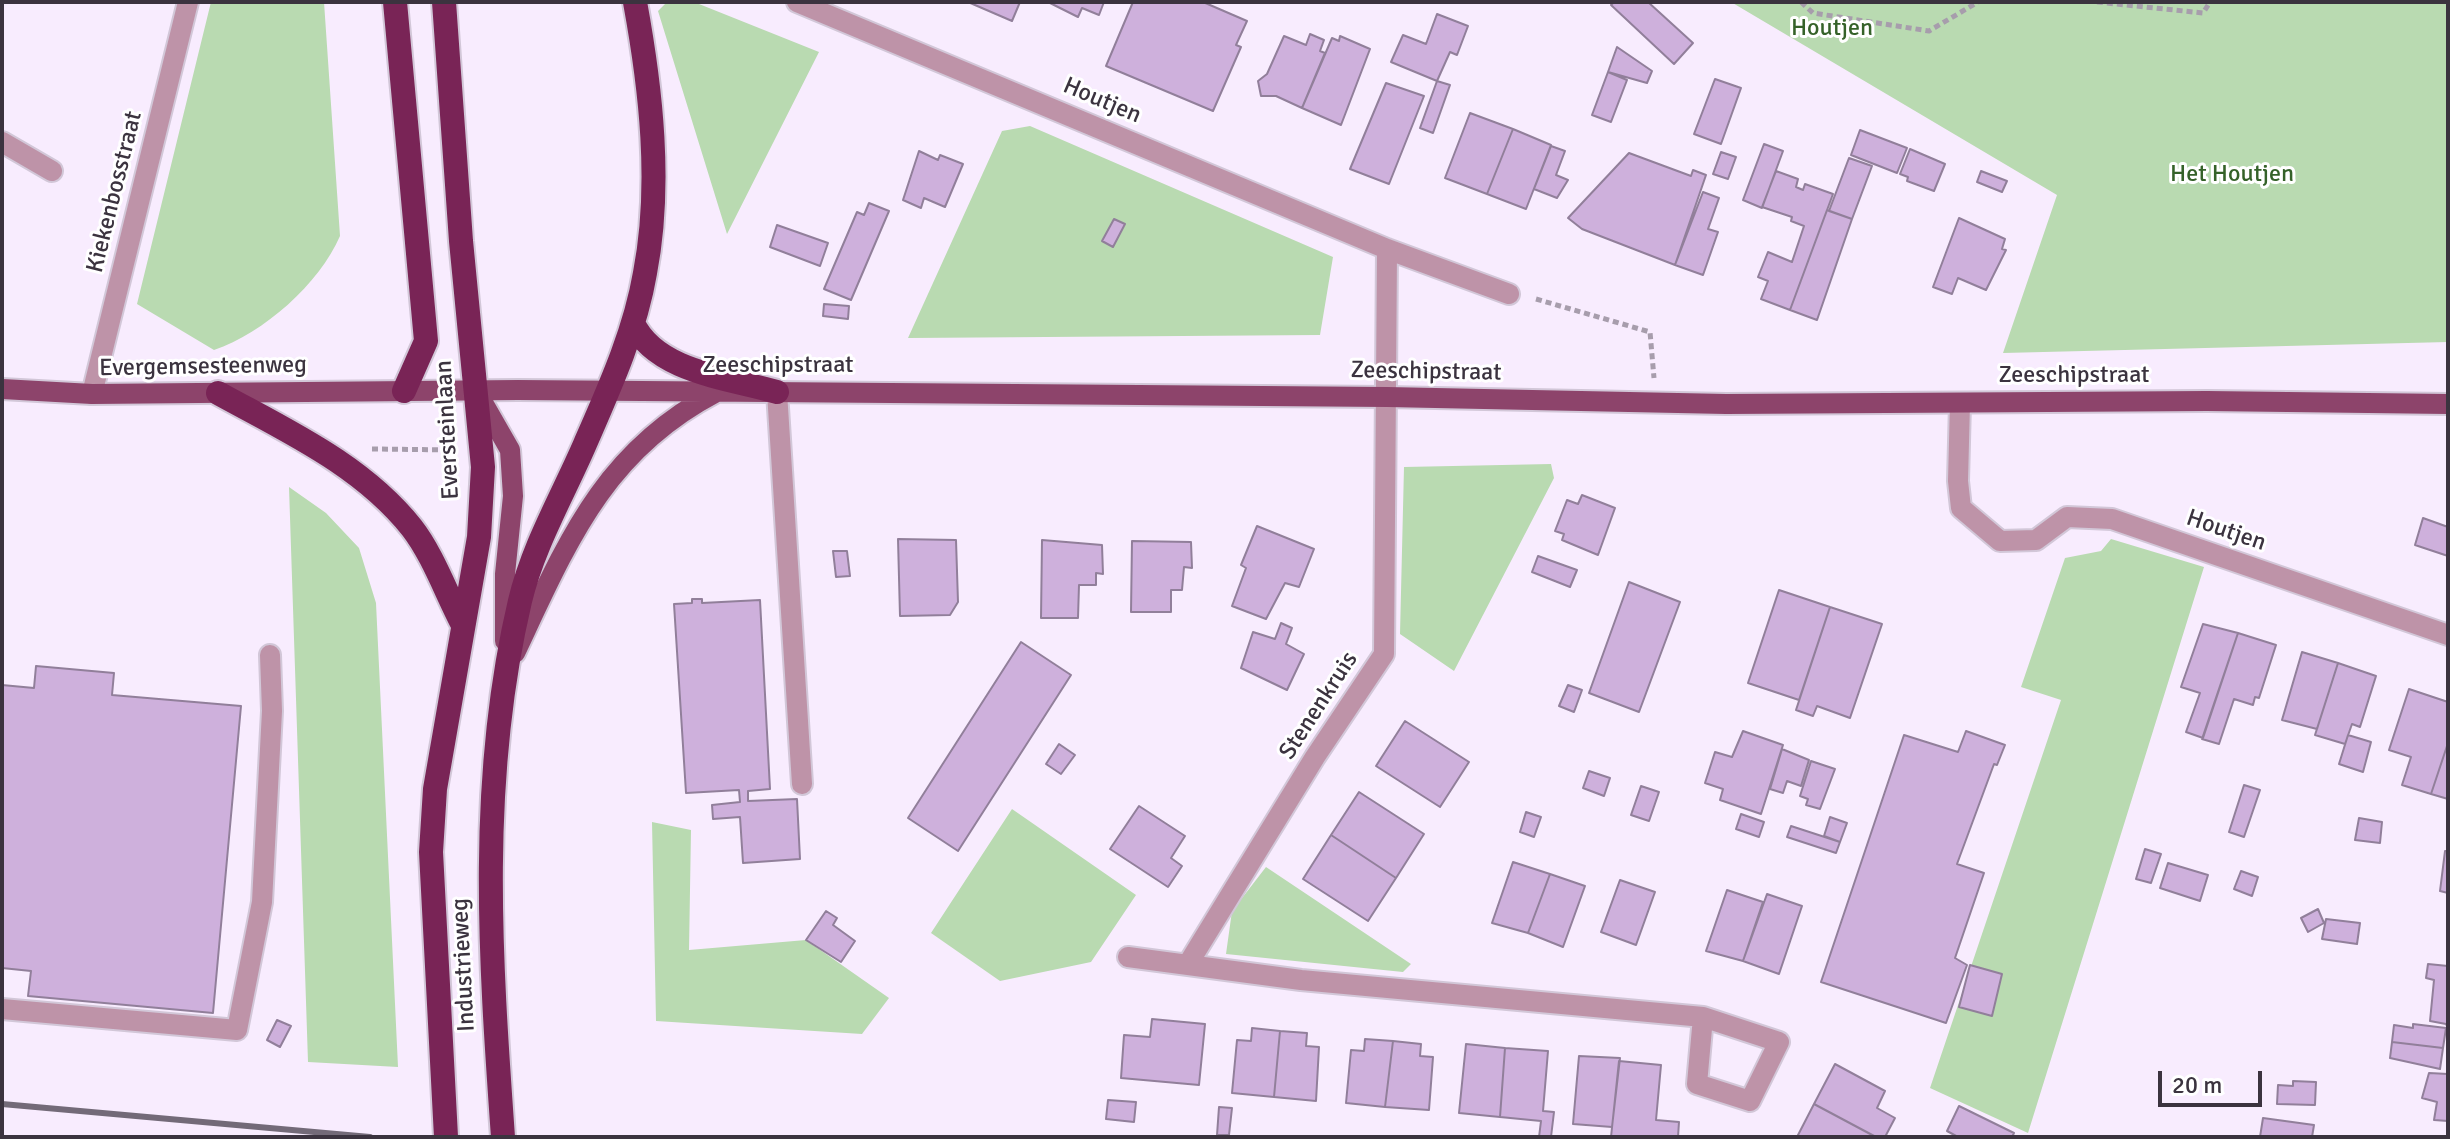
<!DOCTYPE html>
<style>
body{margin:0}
#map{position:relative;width:2450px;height:1139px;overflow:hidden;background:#f8ecfe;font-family:Signika,sans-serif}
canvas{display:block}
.frame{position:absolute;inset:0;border:4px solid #3b333f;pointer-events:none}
.scale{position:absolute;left:2158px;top:1071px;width:104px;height:36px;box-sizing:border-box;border:4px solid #3b333f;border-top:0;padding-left:10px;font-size:24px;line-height:28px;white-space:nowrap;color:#3b333f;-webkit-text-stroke:6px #fff;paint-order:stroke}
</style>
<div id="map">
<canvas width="2450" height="1139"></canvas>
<div class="frame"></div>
<div class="scale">20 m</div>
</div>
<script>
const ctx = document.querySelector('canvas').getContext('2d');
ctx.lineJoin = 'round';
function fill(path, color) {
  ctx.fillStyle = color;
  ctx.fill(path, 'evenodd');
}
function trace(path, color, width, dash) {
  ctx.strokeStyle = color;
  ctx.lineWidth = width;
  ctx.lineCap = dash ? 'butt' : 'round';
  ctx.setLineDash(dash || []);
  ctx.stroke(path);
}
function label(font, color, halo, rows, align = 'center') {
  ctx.font = font + ' Signika,sans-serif';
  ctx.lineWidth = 6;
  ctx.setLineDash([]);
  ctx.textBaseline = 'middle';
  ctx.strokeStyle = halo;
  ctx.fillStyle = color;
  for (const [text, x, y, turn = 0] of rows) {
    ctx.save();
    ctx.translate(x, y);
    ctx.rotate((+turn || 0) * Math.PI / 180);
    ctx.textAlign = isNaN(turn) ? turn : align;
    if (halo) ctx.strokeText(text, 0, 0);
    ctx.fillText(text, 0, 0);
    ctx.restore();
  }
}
fill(new Path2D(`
 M 211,2 L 324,2 L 340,236 C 319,284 264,333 214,350 L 137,304 Z
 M 667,2 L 694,2 L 819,52 L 727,234 L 658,11 Z
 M 1731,2 L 2448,2 L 2448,342 L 2003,353 L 2057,195 Z
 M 1030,126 L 1333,257 L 1320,335 L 908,338 L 1002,131 Z
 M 1551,464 L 1554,478 L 1454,671 L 1400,634 L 1404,467 Z
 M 289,487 L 326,513 L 359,548 L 376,603 L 398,1067 L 308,1062 Z
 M 2111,539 L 2204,567 L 2028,1133 L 1930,1088 L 2061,700 L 2021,687 L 2065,558 L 2101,551 Z
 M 1012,809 L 1136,895 L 1091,962 L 1000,981 L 931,933 Z
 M 652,822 L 691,830 L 689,950 L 806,940 L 889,998 L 862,1034 L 656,1021 Z
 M 1266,867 L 1411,964 L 1403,972 L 1226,954 L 1232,911 Z`), '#b9dab1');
const building = new Path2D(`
 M 968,2 L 1020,2 L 1012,21 Z
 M 1048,2 L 1104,2 L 1099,15 L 1082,8 L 1078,17 Z
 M 1133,2 L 1203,2 L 1247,21 L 1236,45 L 1241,47 L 1213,111 L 1106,66 Z
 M 1614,2 L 1648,2 L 1693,43 L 1674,64 L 1611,5 Z
 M 1437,14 L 1468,26 L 1457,55 L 1450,52 L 1437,81 L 1391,62 L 1403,35 L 1426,44 Z
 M 1310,34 L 1324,40 L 1320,51 L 1325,53 L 1302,108 L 1276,96 L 1261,96 L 1258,81 L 1267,74 L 1284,36 L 1306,45 Z
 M 1340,36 L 1370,49 L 1341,125 L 1302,108 L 1332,38 L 1339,41 Z
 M 1617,47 L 1652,71 L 1647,83 L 1608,72 Z
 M 1608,72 L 1627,80 L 1611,122 L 1592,115 Z
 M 1715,79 L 1741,88 L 1721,144 L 1694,134 Z
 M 1437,81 L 1450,85 L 1433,133 L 1420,128 Z
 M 1386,83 L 1424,96 L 1389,184 L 1350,169 Z
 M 1470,113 L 1513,129 L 1487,194 L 1445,178 Z
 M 1513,129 L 1551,145 L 1526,209 L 1487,194 Z
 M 1860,130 L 1907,148 L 1897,173 L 1851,155 Z
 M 1764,144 L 1783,151 L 1762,208 L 1743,200 Z
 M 1551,146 L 1565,151 L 1556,175 L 1568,180 L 1557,198 L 1534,189 Z
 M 1910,149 L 1945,164 L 1934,191 L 1907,181 L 1908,177 L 1900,174 Z
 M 919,151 L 938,160 L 940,155 L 963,164 L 945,207 L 924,198 L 921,208 L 903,200 Z
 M 1721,152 L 1736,157 L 1728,179 L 1713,174 Z
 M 1629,153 L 1691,176 L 1693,170 L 1706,175 L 1675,265 L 1582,229 L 1568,218 Z
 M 1849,158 L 1872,166 L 1852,219 L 1829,211 Z
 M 1776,171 L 1798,179 L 1796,187 L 1803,190 L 1805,184 L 1833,194 L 1790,310 L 1761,299 L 1768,281 L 1758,277 L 1768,252 L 1792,262 L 1804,226 L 1791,221 L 1792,217 L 1762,207 Z
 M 1981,171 L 2007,181 L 2002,192 L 1977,182 Z
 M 1703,192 L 1719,198 L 1708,229 L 1718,232 L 1703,275 L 1675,265 Z
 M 869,203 L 889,211 L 851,300 L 824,289 L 857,212 L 864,215 Z
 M 1827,210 L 1852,219 L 1817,320 L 1790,310 Z
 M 1959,218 L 2005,239 L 2002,249 L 2006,250 L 1986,290 L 1958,278 L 1952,294 L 1933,287 Z
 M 1114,219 L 1125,224 L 1113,247 L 1102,241 Z
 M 777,225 L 828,243 L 820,266 L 770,247 Z
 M 824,304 L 849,306 L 848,319 L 823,316 Z
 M 1582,495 L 1615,508 L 1598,555 L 1562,540 L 1564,534 L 1555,531 L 1567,500 L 1578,504 Z
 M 2423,518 L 2448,527 L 2448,556 L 2415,545 Z
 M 1257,526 L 1314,549 L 1299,587 L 1285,583 L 1266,619 L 1232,606 L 1246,568 L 1241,565 Z
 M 898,539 L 956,540 L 958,602 L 950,615 L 900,616 Z
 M 1042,540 L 1102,545 L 1103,574 L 1096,573 L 1096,585 L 1079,585 L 1078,618 L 1041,618 Z
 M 1132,541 L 1191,542 L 1192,568 L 1184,567 L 1182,590 L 1171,590 L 1171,612 L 1131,612 Z
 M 833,551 L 847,551 L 850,576 L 836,577 Z
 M 1538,556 L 1577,570 L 1570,587 L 1532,572 Z
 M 1629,582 L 1680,602 L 1639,712 L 1589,693 Z
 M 1779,590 L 1830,607 L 1799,700 L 1748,683 Z
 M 692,599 L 702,599 L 702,603 L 760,600 L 770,789 L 748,791 L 748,801 L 797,799 L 800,859 L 743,863 L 740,817 L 713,819 L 712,805 L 740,802 L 739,790 L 686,793 L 674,604 L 692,603 Z
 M 1830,607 L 1882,624 L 1850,718 L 1817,706 L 1813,716 L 1796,710 Z
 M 1281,623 L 1292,628 L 1286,644 L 1304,654 L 1287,690 L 1241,668 L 1253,632 L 1275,639 Z
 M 2203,624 L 2238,633 L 2203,738 L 2186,732 L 2200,693 L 2181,687 Z
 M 2238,633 L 2276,645 L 2259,698 L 2255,697 L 2253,705 L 2234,699 L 2219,744 L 2202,739 Z
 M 1021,642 L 1071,675 L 958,851 L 908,818 Z
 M 2302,652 L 2338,663 L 2317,729 L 2282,720 Z
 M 2338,663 L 2376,676 L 2360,727 L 2352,724 L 2345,744 L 2315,735 Z
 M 36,666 L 114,673 L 112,695 L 241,706 L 213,1013 L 28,996 L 31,971 L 2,968 L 2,685 L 34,688 Z
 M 1568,685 L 1582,690 L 1574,712 L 1559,706 Z
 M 2409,689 L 2448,702 L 2448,743 L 2431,794 L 2402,785 L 2411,757 L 2389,750 Z
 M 1405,721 L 1469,762 L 1440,807 L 1376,766 Z
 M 1743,731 L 1783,745 L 1761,814 L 1720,800 L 1723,789 L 1705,783 L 1715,752 L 1732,757 Z
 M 1966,731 L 2005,745 L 1997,765 L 1994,764 L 1957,864 L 1984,873 L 1955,958 L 1967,965 L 1946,1023 L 1821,982 L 1904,735 L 1958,752 Z
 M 2348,735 L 2371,742 L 2363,772 L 2339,764 Z
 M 2448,743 L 2448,799 L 2431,794 Z
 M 1059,744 L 1075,755 L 1061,774 L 1046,764 Z
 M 1782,749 L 1809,760 L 1801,786 L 1787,781 L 1783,793 L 1770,789 Z
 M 1811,761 L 1835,769 L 1820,809 L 1806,805 L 1808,799 L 1800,796 Z
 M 1589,771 L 1610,778 L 1604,796 L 1583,788 Z
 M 2244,785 L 2260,790 L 2244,837 L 2229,832 Z
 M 1641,786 L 1659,792 L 1649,821 L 1631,815 Z
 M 1359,792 L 1424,834 L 1396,878 L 1331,835 Z
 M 1139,806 L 1185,836 L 1171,858 L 1182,866 L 1168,887 L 1110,849 Z
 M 1526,812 L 1541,817 L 1534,837 L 1520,832 Z
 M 1741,814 L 1764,822 L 1759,837 L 1736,829 Z
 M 1830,817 L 1847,823 L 1840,842 L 1824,836 Z
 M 2359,818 L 2382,822 L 2380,843 L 2355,840 Z
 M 1791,826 L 1840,842 L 1836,853 L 1787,837 Z
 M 1331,835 L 1396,878 L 1368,921 L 1303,879 Z
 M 2145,849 L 2161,854 L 2151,883 L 2136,879 Z
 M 2445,851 L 2448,851 L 2448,893 L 2440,891 Z
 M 1513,862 L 1550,874 L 1528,933 L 1492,923 Z
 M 2168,863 L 2208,875 L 2200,901 L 2160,888 Z
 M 2241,871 L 2258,877 L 2252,896 L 2234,889 Z
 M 1550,874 L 1585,886 L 1563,947 L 1528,933 Z
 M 1620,880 L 1655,892 L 1636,945 L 1601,932 Z
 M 1727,890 L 1763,902 L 1743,961 L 1706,951 Z
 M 1767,894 L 1802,906 L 1779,974 L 1743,961 Z
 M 2318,909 L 2324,923 L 2308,932 L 2301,918 Z
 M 826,911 L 837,918 L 833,925 L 855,941 L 841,962 L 806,940 Z
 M 2326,919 L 2360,923 L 2357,944 L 2322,939 Z
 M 2428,964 L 2448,966 L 2448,1028 L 2446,1024 L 2430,1021 L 2434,980 L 2426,978 Z
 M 1970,965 L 2002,974 L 1992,1016 L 1959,1007 Z
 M 1152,1019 L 1205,1024 L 1199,1085 L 1121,1078 L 1124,1035 L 1150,1037 Z
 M 277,1020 L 291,1026 L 280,1047 L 267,1040 Z
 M 2413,1024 L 2446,1028 L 2443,1048 L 2392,1042 L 2394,1025 L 2413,1028 Z
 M 1252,1028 L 1280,1031 L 1274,1097 L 1232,1093 L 1237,1040 L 1251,1041 Z
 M 1280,1031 L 1307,1033 L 1306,1046 L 1319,1047 L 1316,1101 L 1274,1097 Z
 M 1365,1039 L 1393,1041 L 1385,1107 L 1346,1103 L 1351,1050 L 1364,1051 Z
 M 1393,1041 L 1421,1044 L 1420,1056 L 1433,1057 L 1429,1110 L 1385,1107 Z
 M 2392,1042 L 2443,1048 L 2440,1069 L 2390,1058 Z
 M 1466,1044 L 1505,1048 L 1500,1117 L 1459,1113 Z
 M 1505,1048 L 1548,1051 L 1543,1111 L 1554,1112 L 1551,1137 L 1539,1137 L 1541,1121 L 1500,1117 Z
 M 1579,1056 L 1620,1058 L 1612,1127 L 1573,1124 Z
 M 1619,1061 L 1661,1065 L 1656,1120 L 1679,1122 L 1678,1137 L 1611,1137 Z
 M 1835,1064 L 1885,1091 L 1877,1108 L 1895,1118 L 1885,1137 L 1876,1137 L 1814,1104 Z
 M 2429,1073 L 2448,1074 L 2448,1121 L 2434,1120 L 2437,1102 L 2422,1098 Z
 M 2293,1081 L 2316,1082 L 2315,1105 L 2277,1104 L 2278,1085 L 2293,1086 Z
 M 1108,1100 L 1136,1102 L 1134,1122 L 1106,1119 Z
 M 1814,1104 L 1874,1136 L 1874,1137 L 1797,1137 Z
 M 1959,1106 L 2014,1133 L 2012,1137 L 1958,1137 L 1947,1131 Z
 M 1219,1107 L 1232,1108 L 1229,1135 L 1217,1135 Z
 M 2263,1118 L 2314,1125 L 2312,1137 L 2260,1137 Z`);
fill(building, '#ceb0dc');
trace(building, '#917f9a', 2);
const minor = new Path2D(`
 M 797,2 L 1387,249 L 1509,294
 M 2,142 L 52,171
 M 777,392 L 802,784
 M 92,394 L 188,2
 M 1960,403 L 1958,481 L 1961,508 L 2000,541 L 2036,540 L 2067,517 L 2112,519 L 2448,635
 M 1128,957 L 1301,980 L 1703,1017 L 1779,1042 L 1750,1101 L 1697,1084 L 1703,1017
 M 1188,964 L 1315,757 L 1384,654 L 1387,249
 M 2,1009 L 237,1030 L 262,902 L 272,711 L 270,655`);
const major = new Path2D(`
 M 2,389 L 92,394 L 518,390 L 1387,397 L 1726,404 L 2207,401 L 2448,404
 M 478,394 L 510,450 L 513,496 L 505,574 L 505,641
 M 515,653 C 567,543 603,452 715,393`);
const highway = new Path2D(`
 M 395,2 L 426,341 L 404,391
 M 444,2 L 461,241 L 483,467 L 479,537 L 435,789 L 431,852 L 446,1137
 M 633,323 C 656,372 729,378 777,392
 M 218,393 C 287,431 362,465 412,528 C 433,555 447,595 463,625
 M 503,1137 C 490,956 478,779 520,601 C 533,546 563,495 585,444 C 609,389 635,332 645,273 C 662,185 651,89 635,2`);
trace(minor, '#d2c7d8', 24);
trace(major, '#d2c7d8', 24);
trace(highway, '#d2c7d8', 28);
trace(new Path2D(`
 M 1801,2 L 1813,13 L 1929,31 L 1978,2
 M 2097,2 L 2203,13 L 2210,2
 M 1536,299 L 1650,332 L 1654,378
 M 372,449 L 454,450`), '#a79dac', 5, [6, 4]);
trace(minor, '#be93a8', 20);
trace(major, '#8d446b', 20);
trace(highway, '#792456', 24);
trace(new Path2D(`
 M 2,1104 L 370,1137`), '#736a78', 6);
label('24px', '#356229', '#fff', [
 ["Houtjen",1832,29],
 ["Het Houtjen",2232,175]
]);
label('24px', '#3b333f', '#fff', [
 ["Houtjen",1102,101,23],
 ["Kiekenbosstraat",115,192,-76],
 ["Zeeschipstraat",778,366],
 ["Evergemsesteenweg",203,367,-1],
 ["Zeeschipstraat",1426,372,1],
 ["Zeeschipstraat",2074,376],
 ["Eversteinlaan",448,430,-93],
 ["Houtjen",2226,531,19],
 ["Stenenkruis",1319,706,-57],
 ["Industrieweg",464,965,-93]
]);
</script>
